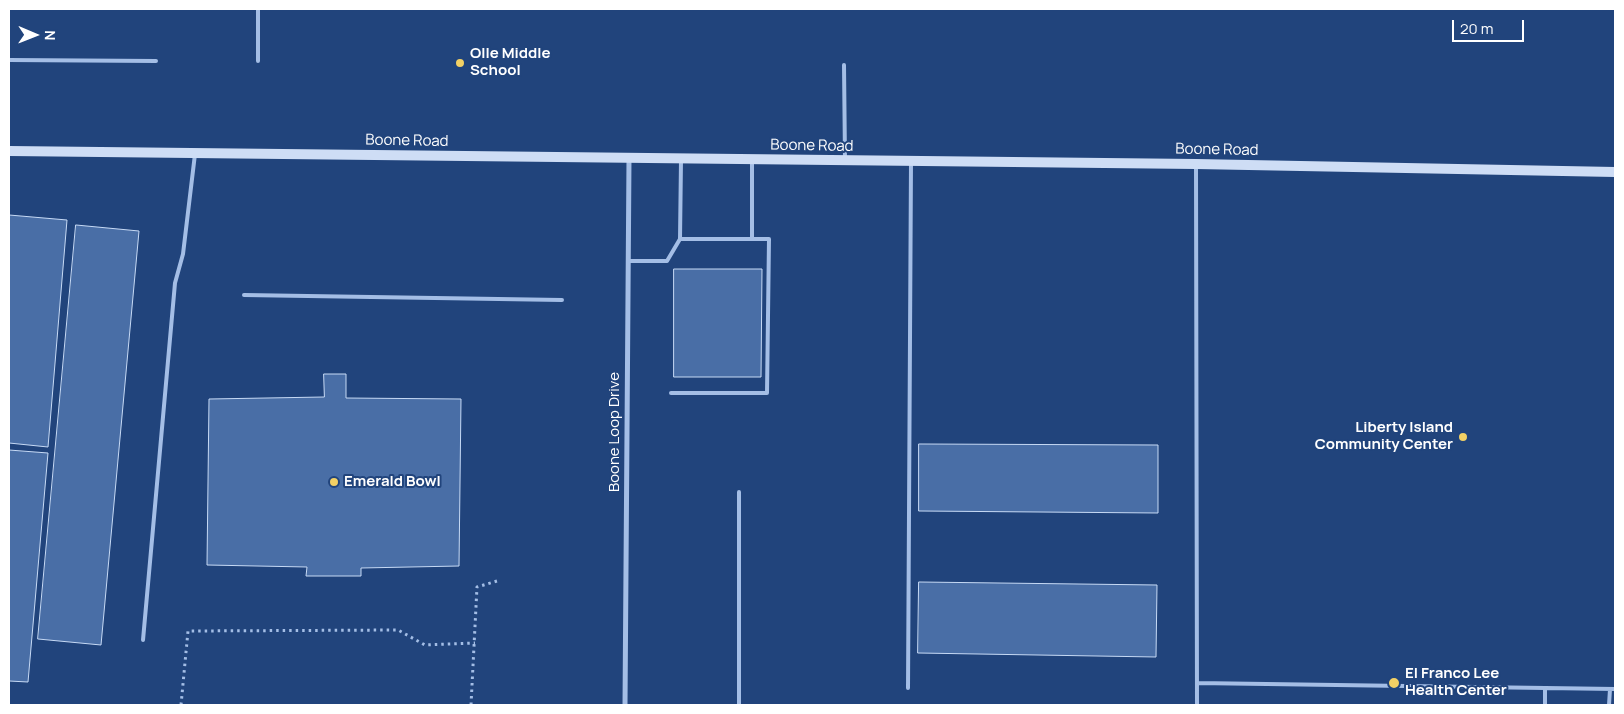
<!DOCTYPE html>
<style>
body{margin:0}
#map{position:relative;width:1624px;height:714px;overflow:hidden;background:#21447c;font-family:Manrope,sans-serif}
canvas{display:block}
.frame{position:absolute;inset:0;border:10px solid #fff;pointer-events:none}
.north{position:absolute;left:10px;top:10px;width:50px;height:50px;-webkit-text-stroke:4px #21447c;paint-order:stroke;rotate:91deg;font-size:14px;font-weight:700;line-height:20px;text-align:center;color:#fff}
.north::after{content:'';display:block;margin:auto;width:18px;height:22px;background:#fff;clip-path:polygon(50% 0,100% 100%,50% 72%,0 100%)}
.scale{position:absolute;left:1452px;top:20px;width:72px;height:22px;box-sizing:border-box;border:2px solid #fff;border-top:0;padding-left:6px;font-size:15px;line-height:18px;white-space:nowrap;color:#fff;-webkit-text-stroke:4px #21447c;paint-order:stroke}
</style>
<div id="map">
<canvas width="1624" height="714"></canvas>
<div class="frame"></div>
<div class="north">N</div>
<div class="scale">20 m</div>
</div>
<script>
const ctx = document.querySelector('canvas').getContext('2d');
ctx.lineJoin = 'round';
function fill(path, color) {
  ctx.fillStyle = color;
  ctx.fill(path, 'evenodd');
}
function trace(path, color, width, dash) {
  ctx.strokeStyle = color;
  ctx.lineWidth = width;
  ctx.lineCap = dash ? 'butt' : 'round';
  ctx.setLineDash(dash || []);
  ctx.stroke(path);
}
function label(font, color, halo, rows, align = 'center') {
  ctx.font = font + ' Manrope,sans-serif';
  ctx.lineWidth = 4;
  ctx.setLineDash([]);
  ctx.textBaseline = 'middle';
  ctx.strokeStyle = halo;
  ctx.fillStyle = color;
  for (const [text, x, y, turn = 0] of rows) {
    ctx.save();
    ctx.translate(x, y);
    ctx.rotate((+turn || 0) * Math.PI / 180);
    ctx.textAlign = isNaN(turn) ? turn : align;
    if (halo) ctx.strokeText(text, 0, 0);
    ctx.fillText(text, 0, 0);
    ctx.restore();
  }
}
const building = new Path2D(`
 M 9,215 L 67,220 L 48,447 L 9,443 Z
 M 76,225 L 139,231 L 101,645 L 38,639 Z
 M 674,269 L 762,269 L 761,377 L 674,377 Z
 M 324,374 L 346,374 L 346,398 L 461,399 L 459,566 L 361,568 L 361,576 L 306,576 L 307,567 L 207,565 L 209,399 L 324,397 Z
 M 919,444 L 1158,445 L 1158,513 L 919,511 Z
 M 9,450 L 48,453 L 28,682 L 9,681 Z
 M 919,582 L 1157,585 L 1156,657 L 918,653 Z`);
fill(building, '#496ea6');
trace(building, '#c7daf5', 1);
trace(new Path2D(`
 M 181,705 L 188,631 L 398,630 L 425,645 L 475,643
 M 471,705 L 477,587 L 497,581`), '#a4bee6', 3, [2.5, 4]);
trace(new Path2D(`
 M 9,60 L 156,61
 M 258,61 L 258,9
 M 844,65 L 845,160
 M 1196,165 L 1197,705
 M 680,239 L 752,239 L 752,161
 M 628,261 L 667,261 L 680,239 L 681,160
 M 244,295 L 562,300
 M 671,393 L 767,393 L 769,239 L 752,239
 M 143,640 L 175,283 L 183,254 L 195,154
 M 1197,683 L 1615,689
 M 908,688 L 911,162
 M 739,705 L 739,492
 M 1545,705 L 1545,688
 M 1609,705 L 1610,689`), '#a4bee6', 4);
trace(new Path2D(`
 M 625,705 L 629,159`), '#a4bee6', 5);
trace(new Path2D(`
 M 9,151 L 1196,164 L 1615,172`), '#ceddf5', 10);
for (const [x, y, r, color] of [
 [460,63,5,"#f3d165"],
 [1463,437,5,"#f3d165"],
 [334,482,5,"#f3d165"],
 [1394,683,6,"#f3d165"]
]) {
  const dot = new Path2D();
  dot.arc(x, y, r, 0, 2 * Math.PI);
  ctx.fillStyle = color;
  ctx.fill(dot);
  trace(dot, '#21447c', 2);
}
label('bold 15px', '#fff', '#21447c', [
 ["Olle Middle",470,54],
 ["School",470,71],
 ["Liberty Island",1453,428,"right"],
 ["Community Center",1453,445,"right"],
 ["Emerald Bowl",344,482],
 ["El Franco Lee",1405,674],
 ["Health Center",1405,691]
], 'left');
label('15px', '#fff', '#21447c', [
 ["Boone Road",407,141,1],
 ["Boone Road",812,146,1],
 ["Boone Road",1217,150,1],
 ["Boone Loop Drive",615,432,-90]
]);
</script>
